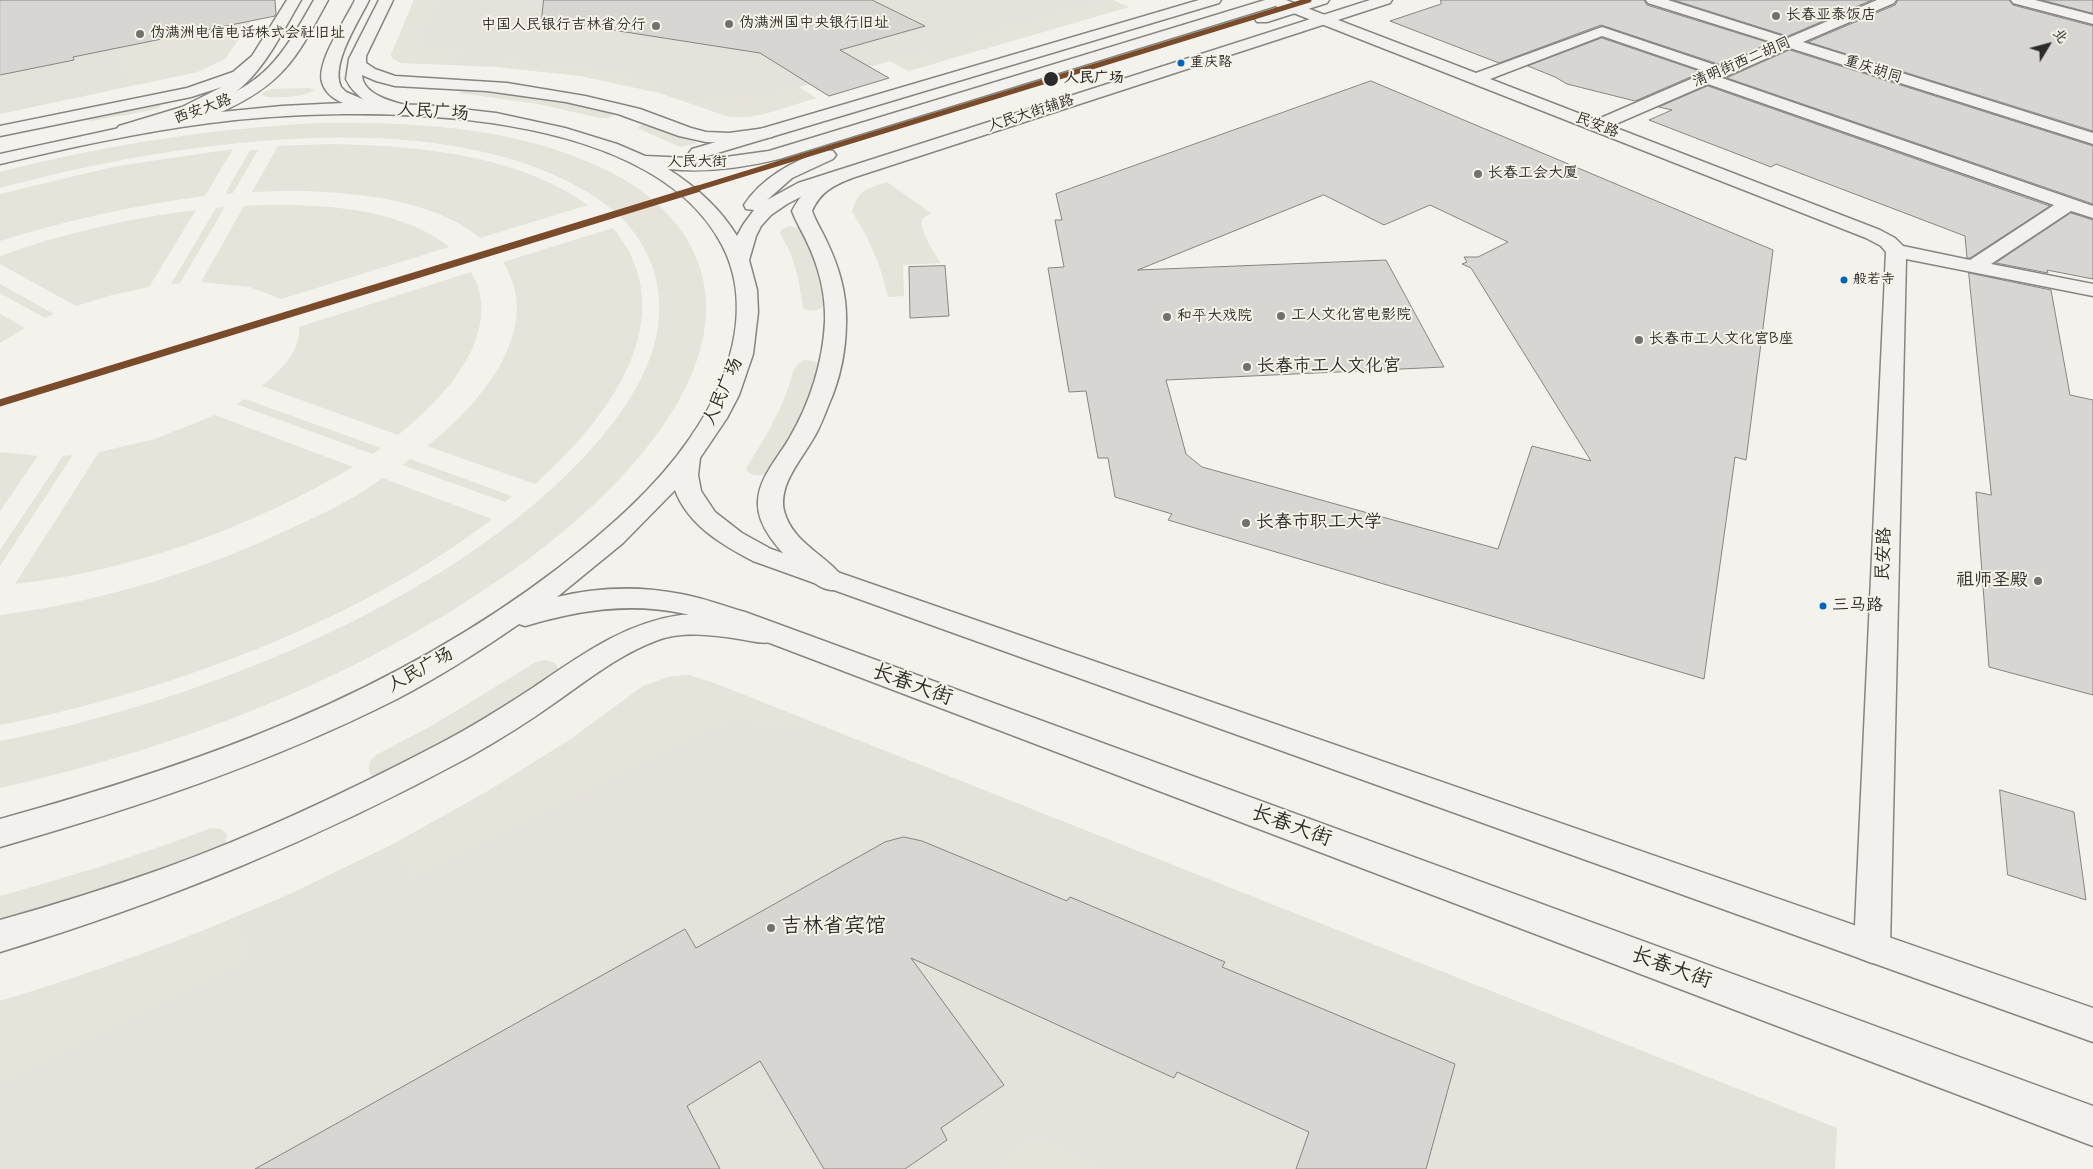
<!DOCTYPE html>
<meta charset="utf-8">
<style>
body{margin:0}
#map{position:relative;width:2093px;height:1169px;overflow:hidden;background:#f4f2ec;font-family:Mynerve,"LXGW WenKai TC",sans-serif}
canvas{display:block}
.north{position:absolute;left:2023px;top:20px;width:50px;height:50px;-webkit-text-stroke:4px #f7f3e8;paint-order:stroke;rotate:53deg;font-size:14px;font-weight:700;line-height:20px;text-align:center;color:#2b2b2b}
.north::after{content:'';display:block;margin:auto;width:18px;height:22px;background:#2b2b2b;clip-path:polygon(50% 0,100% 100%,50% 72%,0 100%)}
</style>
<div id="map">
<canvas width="2093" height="1169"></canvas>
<div class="north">北</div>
</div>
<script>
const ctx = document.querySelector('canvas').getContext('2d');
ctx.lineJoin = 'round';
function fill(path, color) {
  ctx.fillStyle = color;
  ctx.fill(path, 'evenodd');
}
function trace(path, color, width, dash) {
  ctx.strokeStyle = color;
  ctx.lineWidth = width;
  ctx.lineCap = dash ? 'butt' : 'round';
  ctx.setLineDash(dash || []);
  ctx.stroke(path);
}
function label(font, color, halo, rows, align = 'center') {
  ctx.font = font + ' Mynerve,"LXGW WenKai TC",sans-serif';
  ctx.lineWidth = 4;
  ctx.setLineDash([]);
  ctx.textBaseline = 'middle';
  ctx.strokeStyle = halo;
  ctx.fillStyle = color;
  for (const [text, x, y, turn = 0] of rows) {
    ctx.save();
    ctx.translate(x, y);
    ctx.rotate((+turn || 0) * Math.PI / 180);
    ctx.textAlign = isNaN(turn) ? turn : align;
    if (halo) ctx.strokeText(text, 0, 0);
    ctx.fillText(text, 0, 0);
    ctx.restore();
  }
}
fill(new Path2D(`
 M 0,0 L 265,0 L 225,59 L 197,72 L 0,114 Z
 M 414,0 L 1112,0 L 1129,7 L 908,71 L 890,61 L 799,87 L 816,98 L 761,114 L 741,117 L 729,117 L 659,93 L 581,76 L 497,67 L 401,63 L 392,58 L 391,55 Z
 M 688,675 L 714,683 L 1837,1128 L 1835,1169 L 0,1169 L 0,1001 L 59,983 L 179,941 L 292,893 L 395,843 L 488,791 L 571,739 L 643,686 L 669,677 Z`), '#e5e2db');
fill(new Path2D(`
 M 414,0 L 438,0 L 420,46 L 468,52 L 452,64 L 401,63 L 392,58 L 391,55 Z
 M 1102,0 L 1112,0 L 1129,7 L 981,50 L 961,40 Z
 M 248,26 L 225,59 L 197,72 L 131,86 L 113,53 Z
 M 925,51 L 944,61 L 908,71 L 890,61 Z
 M 506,59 L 592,69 L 660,83 L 648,90 L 581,76 L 497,67 Z
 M 798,87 L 816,98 C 792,105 752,122 728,116 C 717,114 706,108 695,104 L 713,94 L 751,98 Z
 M 309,88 L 314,90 C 307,97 273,99 263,96 L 262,93 L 272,89 Z
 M 466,88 L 549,97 L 615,112 L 615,114 L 609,118 L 600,118 L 538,104 L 459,93 Z
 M 154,104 L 159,104 L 161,107 L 153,110 L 92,121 L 82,119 Z
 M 316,123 C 411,122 511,126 600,167 C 633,182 665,205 685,236 C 759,354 622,489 534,555 C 378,671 189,746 0,788 L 0,741 C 195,703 445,605 583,458 C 614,425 645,384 656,338 C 668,283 647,233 601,201 C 449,96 167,143 0,188 L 0,172 C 104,145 209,129 316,123 Z
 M 644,123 L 696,142 L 695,144 L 680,147 L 637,128 Z
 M 332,144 C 419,146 515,154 588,205 L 480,238 C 429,193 317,188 252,192 L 278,146 Z
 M 233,149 L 205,196 C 135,205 67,220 0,241 L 0,194 L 117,166 Z
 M 250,150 L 258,150 L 233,193 L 225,194 Z
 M 887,182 L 931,213 L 922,219 C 920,235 934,249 940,263 L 903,265 L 904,296 L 888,297 C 880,264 871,241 852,212 C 858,190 866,189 887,182 Z
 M 244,206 C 307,203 398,205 449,247 L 281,299 L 250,287 L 201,282 Z
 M 225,207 L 180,283 L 171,284 L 216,208 Z
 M 196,210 L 149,287 L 112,295 L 76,306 L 0,264 L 0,256 C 63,233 130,218 196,210 Z
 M 789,226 L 800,228 C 814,252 821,275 826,302 L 825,306 C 818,311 811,312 803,308 L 798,277 L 790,252 L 780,233 L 781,230 Z
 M 613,228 C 687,318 606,421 535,484 L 427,446 C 479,406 546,329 503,262 Z
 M 469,255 L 472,258 L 315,307 L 312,303 Z
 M 471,272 C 507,332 442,401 398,435 L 262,386 C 280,371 301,352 299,327 Z
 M 0,284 L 54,314 L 45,318 L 0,293 Z
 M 0,314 L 25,328 L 0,343 Z
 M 804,360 L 815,361 L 821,366 L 809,401 L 792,438 L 768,473 C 760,476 753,477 746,470 L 748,465 C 764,440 779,414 789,386 C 792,375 793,365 804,360 Z
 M 245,399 L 381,448 L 373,454 L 236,404 Z
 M 215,415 L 353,467 C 251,527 134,571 15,584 L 99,452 L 155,439 Z
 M 0,452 L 38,456 L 0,511 Z
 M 73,455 L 0,566 L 0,550 L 63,456 Z
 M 410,459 L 512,496 L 505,502 L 402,465 Z
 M 382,478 L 492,519 C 361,621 162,694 0,725 L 0,615 C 102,602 204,570 296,526 C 326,512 357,498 382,478 Z
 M 546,660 L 555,663 L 558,668 L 557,675 L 448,744 L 377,777 L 370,774 C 367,764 370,761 376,755 L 433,725 L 536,662 Z
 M 688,675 L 714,683 L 810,721 L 805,728 L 736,722 L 714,727 L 411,878 L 395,843 L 488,791 L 571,739 L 643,686 L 669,677 Z
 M 211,828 L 221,829 L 227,834 L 226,843 L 217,852 L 0,925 L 0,896 C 71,876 142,855 211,828 Z
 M 238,916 L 252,958 L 0,1083 L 0,1001 C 81,977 160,949 238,916 Z
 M 1043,1139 L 1104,1169 L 990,1169 L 1026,1140 Z`), '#e6e3da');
const building = new Path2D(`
 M 0,0 L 275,0 L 276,14 L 275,16 L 73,57 L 74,60 L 0,75 Z
 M 544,0 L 872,0 L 925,26 L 840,50 L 889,78 L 829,96 L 760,53 L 542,19 Z
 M 1441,0 L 1644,0 L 1647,5 L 1770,43 L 1721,65 L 1601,25 L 1499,63 L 1390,21 L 1441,4 Z
 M 1674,0 L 1872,0 L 1788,36 Z
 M 1898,0 L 2009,0 L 2013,5 L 2093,26 L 2093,131 L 1808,42 L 1895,5 Z
 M 2042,0 L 2093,0 L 2093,13 Z
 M 1602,38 L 1702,72 L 1635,101 L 1567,84 L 1555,77 L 1528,66 Z
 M 1790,50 L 2093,146 L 2093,204 L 1727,78 Z
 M 1371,81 L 1773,250 L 1746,460 L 1735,457 L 1704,679 L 1168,520 L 1172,514 L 1115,497 L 1108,458 L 1098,458 L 1086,391 L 1069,392 L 1048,268 L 1064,267 L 1055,220 L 1062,220 L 1056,194 ZM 1324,195 L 1384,225 L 1430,205 L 1508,242 L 1478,257 L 1464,257 L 1467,262 L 1462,264 L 1471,268 L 1591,461 L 1532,446 L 1498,549 L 1202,467 L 1186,454 L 1166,380 L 1444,367 L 1386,260 L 1138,270 Z
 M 1708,86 L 2050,206 L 1970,258 L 1967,258 L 1965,236 L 1776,164 L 1771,167 L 1649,120 L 1672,110 L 1659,107 Z
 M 2071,213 L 2093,220 L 2093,279 L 2047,270 L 2048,273 L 1996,263 Z
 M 945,266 L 949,316 L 910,318 L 909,267 Z
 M 1969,273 L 2051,290 L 2070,395 L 2093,400 L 2093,695 L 1989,667 L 1976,492 L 1991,495 Z
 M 2000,790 L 2074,812 L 2086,900 L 2008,875 Z
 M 904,837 L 922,841 L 1067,901 L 1070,897 L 1225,962 L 1222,967 L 1455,1064 L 1426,1169 L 1296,1169 L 1309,1132 L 1177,1072 L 1174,1078 L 911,958 L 1004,1085 L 941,1128 L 947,1140 L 905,1169 L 824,1169 L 760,1061 L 687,1106 L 720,1169 L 255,1169 L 685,929 L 696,948 L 885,842 Z`);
fill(building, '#d7d6d2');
trace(building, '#858582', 1);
const minor = new Path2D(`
 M 287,0 L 301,0 C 285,27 271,57 249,80 C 217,113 168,124 125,135 L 119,134 L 116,130 L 119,126 L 182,107 L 222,87 L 191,97 L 0,136 L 0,126 L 187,88 L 233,72 L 252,56 Z
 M 379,0 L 393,0 L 366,56 L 366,63 L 375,69 L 395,76 L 507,83 L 585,96 L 640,109 L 691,128 L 706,132 L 729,133 L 766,128 L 772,129 L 775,133 L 772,137 L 736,143 L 706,142 L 679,136 L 618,114 L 566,102 L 487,91 L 395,86 L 376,81 L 362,75 C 363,95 393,102 409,106 L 411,110 L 409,114 C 387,119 354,98 346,79 L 349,59 Z
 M 1266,0 L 1286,0 L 1476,73 L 1602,27 L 1721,67 L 1775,43 L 1648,3 L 1646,0 L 1668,0 L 1788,38 L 1877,0 L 1896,0 L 1894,3 L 1803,42 L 2093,133 L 2093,144 L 1790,48 L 1722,78 L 2093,206 L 2093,218 L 2071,211 L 1991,264 L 2093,284 L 2093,296 L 1906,259 L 1890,947 L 1885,958 L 1872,963 L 1859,958 L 1854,947 L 1886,252 L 1881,246 L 1866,238 L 1268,3 ZM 1602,36 L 1707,72 L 1596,120 L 1490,79 ZM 1708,84 L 2054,205 L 1970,260 L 1903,246 L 1895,238 L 1880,230 L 1611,126 Z
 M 846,169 L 852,170 L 855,174 L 852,178 C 834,185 820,192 812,211 C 816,222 822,231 827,242 C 839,267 847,294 846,322 C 846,350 840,379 829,404 C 824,416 820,428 813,439 C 801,460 778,485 784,511 C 793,545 830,556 846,582 L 842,589 C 822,594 811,580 797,567 C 780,551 756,526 758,501 C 759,477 779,457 790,437 C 810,403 823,362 825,322 C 826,295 819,267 807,242 C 802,231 796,222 792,211 C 804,188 821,175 846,169 Z
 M 681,615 C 713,614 746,618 776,627 L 780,634 L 776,641 C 763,645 752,641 739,639 C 713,635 683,631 658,640 C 620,654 589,679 556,702 C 528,722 499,740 469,757 C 316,840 167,901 0,952 L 0,920 C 54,905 108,888 162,869 C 256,835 347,792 437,745 C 470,728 502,708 534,687 C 580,656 624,623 681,615 Z`);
const major = new Path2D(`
 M 314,0 L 328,0 C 297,57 284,84 221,112 L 282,106 L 343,103 C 334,99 325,93 322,82 C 316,62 346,19 355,0 L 369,0 C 359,21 330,64 341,87 L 346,92 L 374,104 L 426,105 L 496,113 L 565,128 L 617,144 L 645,156 L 711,159 L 769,151 L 1265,0 L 1287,0 L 1285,3 L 779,159 C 742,168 706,173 668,169 C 695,186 720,208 737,236 L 743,225 L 754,210 L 746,209 L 744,205 C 762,178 790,163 821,151 L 827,150 L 833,151 L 836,155 L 833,159 L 792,178 L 767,200 L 798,183 L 1370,0 L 1392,0 L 1390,3 L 812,191 L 787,204 L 771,215 L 761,226 L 756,236 L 749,260 L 757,290 L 758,312 L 753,354 L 739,395 L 727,418 L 700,458 L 698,475 L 701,491 L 715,512 L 742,533 L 771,549 L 2093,1008 L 2093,1042 L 753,561 C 721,544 688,525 675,490 L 623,543 L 557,597 C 597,587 641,586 681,594 C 703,598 724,606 745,612 L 2093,1106 L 2093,1146 L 725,626 C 710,622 696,616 681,613 C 627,602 576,611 525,626 L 519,624 C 480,651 439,677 397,699 C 270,763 136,808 0,847 L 0,819 C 200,764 390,696 557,569 C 606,531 655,489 690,438 C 728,384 755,308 722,245 C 647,100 349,105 210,123 C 139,132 69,148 0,164 L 0,154 L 138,124 L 198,115 L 197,112 L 199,108 C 266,83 280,60 314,0 Z
 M 1199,0 L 1221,0 L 1219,3 L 704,157 L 698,158 L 692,157 L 689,153 L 692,149 Z
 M 1307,0 L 1329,0 L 1327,3 L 1267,22 L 1257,22 L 1255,19 L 1257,16 Z
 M 2011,0 L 2035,0 L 2093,15 L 2093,24 L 2013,3 Z`);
trace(minor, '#858582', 3);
trace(major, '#858582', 3);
fill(minor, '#f2f1ed');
fill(major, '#f2f1ed');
trace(new Path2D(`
 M 692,190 L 1309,0`), '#7a4b2a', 5);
trace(new Path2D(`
 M 0,403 L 697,189`), '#7a4b2a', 7);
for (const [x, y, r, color] of [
 [1776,16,5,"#71716f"],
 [729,24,5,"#71716f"],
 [656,26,5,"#71716f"],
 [140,34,5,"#71716f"],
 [1181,63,4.5,"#0065bd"],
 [1051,79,8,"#2b2b2b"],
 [1478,174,5,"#71716f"],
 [1844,280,4.5,"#0065bd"],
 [1281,316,5,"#71716f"],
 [1167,317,5,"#71716f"],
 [1639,340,5,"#71716f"],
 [1247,367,5,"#71716f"],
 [1246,523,5,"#71716f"],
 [2038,581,5,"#71716f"],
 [1823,606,4.5,"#0065bd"],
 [771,928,5,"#71716f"]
]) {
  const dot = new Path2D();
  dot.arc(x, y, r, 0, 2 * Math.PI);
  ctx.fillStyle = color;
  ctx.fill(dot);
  trace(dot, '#f7f3e8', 2);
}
label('14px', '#2b2b2b', '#f7f3e8', [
 ["重庆路",1190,63],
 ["般若寺",1853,280]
], 'left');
label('15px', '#2b2b2b', '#f7f3e8', [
 ["长春亚泰饭店",1786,16],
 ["伪满洲国中央银行旧址",739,24],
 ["中国人民银行吉林省分行",646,26,"right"],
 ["伪满洲电信电话株式会社旧址",150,34],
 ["长春工会大厦",1488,174],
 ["工人文化宫电影院",1291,316],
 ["和平大戏院",1177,317],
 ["长春市工人文化宫B座",1649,340]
], 'left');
label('15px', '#2b2b2b', '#f7f3e8', [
 ["清明街西二胡同",1742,63,-23],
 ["重庆胡同",1873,70,18],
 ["西安大路",203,110,-20],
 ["人民大街辅路",1031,114,-18],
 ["民安路",1597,126,21],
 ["人民大街",697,163]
]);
label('bold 15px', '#2b2b2b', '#f7f3e8', [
 ["人民广场",1064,79]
], 'left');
label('17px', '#2b2b2b', '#f7f3e8', [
 ["三马路",1832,606]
], 'left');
label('18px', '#2b2b2b', '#f7f3e8', [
 ["人民广场",433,113,4],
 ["人民广场",724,392,-66],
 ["民安路",1885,554,-88],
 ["人民广场",421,671,-29]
]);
label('18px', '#2b2b2b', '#f7f3e8', [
 ["长春市工人文化宫",1257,367],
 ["长春市职工大学",1256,523],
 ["祖师圣殿",2028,581,"right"]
], 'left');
label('21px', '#2b2b2b', '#f7f3e8', [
 ["长春大街",912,686,20],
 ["长春大街",1291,827,20],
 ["长春大街",1671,969,20]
]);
label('21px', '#2b2b2b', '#f7f3e8', [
 ["吉林省宾馆",781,928]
], 'left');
</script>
